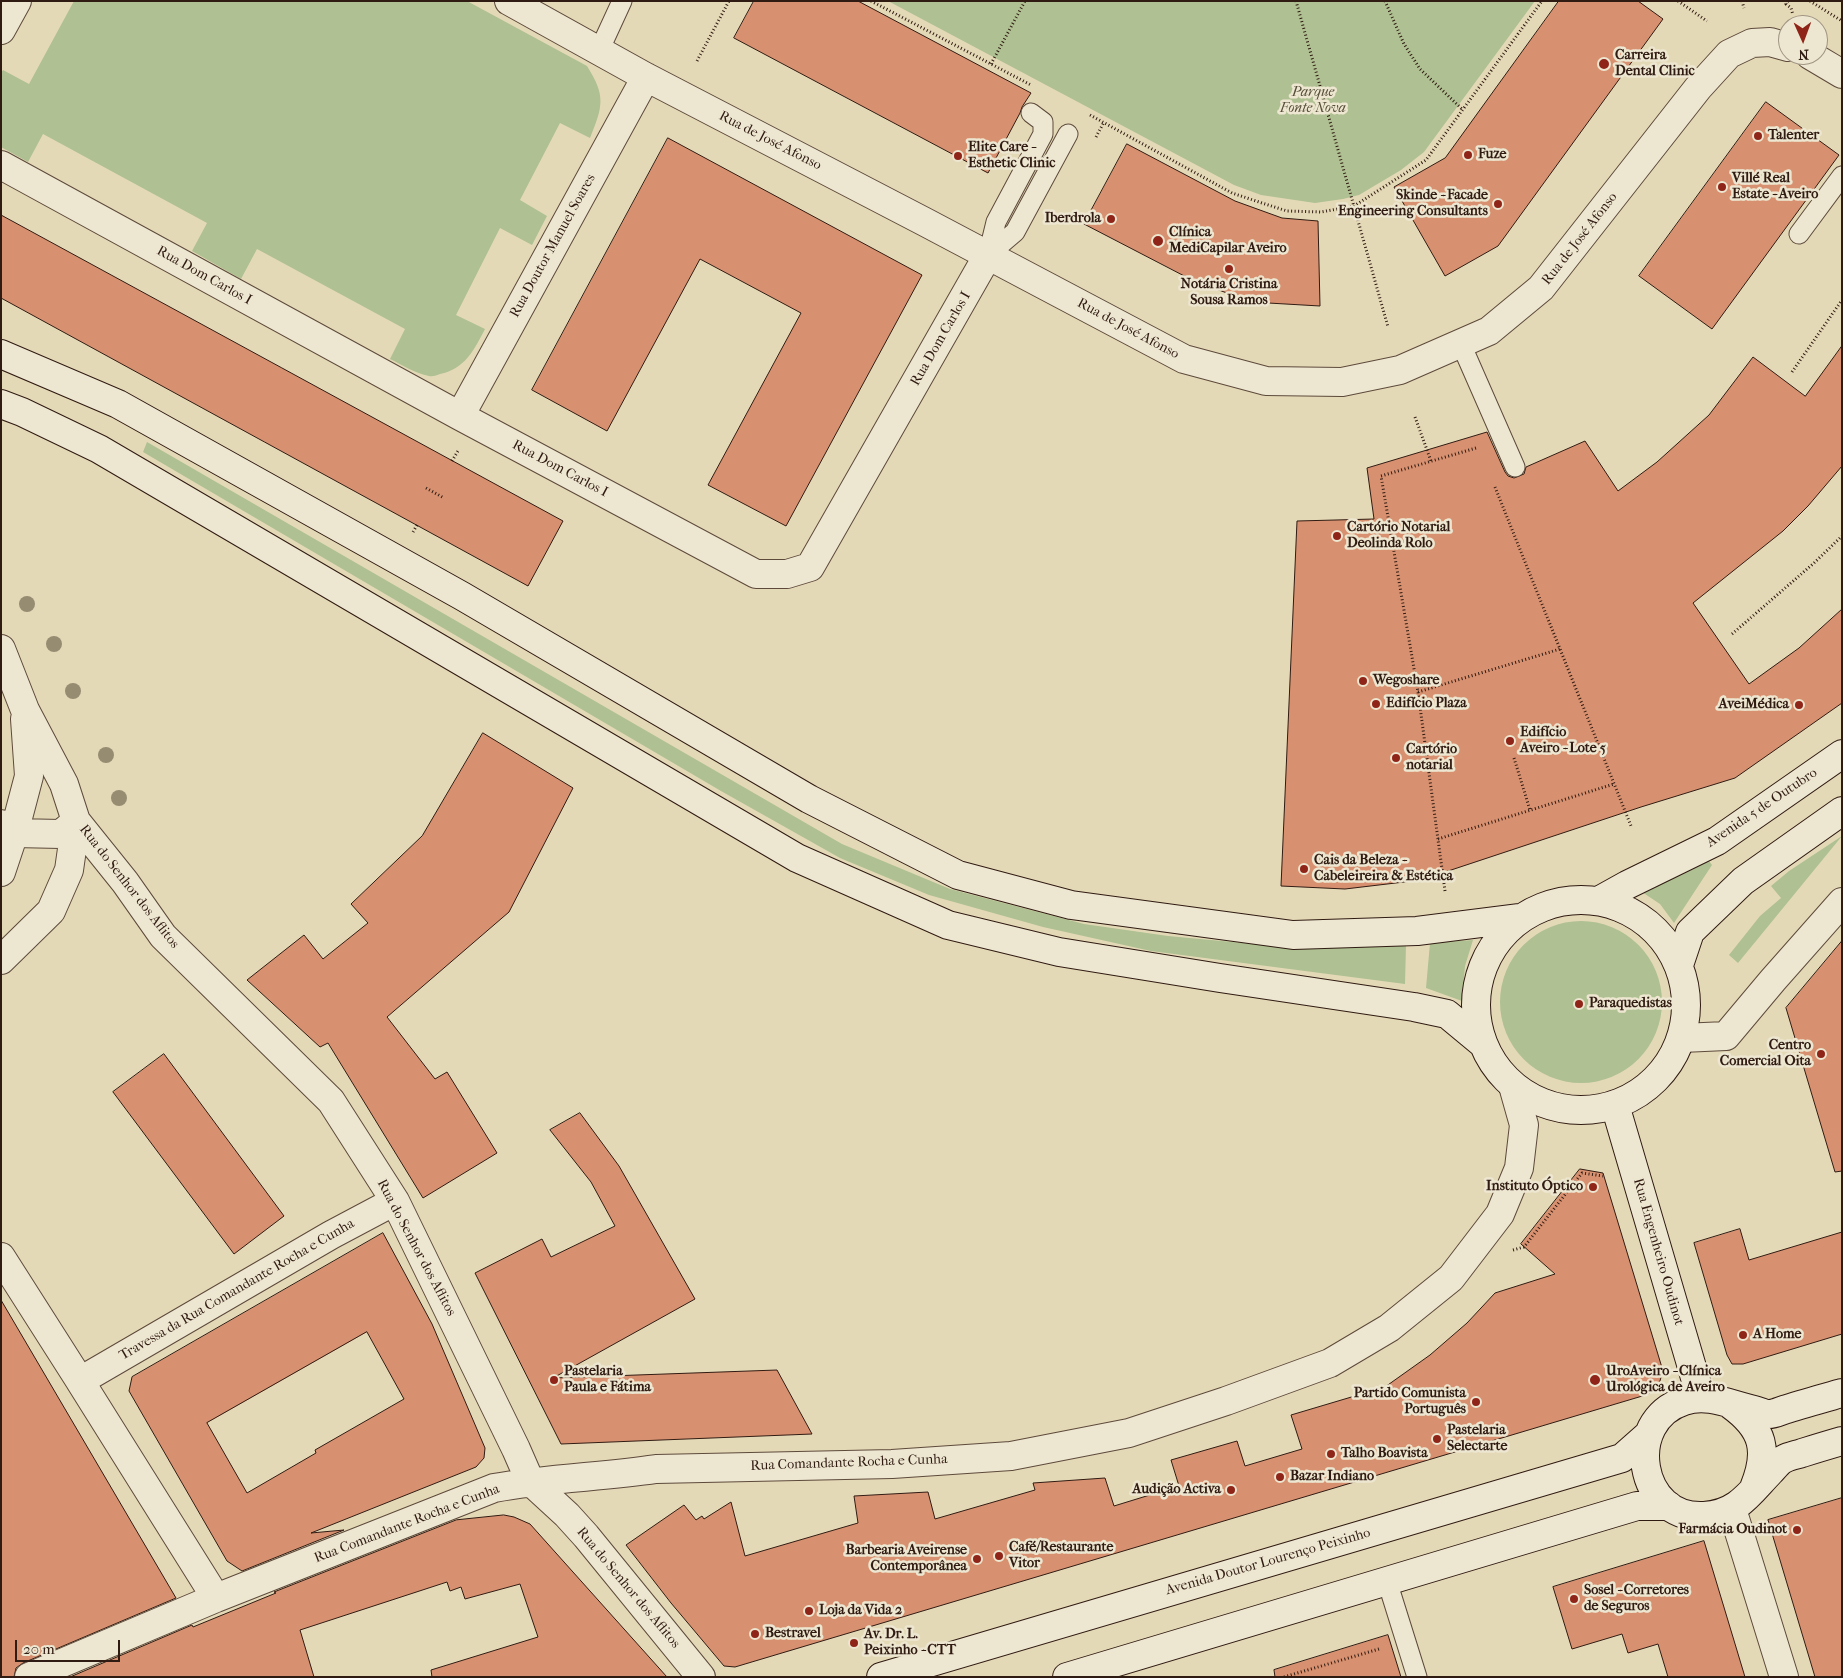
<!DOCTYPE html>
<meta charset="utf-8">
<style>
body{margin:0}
#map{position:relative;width:1843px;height:1678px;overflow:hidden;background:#e4d9b7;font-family:"IM FELL French Canon",serif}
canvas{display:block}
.frame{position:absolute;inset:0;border:2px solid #301b12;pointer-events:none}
.north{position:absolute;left:1778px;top:15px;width:50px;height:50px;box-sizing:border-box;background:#ede6d0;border:1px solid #a19584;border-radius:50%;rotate:178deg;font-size:14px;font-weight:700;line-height:20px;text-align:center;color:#301b12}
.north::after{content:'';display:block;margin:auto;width:18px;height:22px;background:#8f2418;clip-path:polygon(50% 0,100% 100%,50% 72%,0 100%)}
.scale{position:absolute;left:15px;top:1640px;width:105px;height:22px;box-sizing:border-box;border:2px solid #301b12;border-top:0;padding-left:6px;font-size:15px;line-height:18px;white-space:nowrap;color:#301b12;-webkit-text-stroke:4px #ede6d0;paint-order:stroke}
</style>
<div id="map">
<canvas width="1843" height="1678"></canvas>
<div class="frame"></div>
<div class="north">N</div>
<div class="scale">20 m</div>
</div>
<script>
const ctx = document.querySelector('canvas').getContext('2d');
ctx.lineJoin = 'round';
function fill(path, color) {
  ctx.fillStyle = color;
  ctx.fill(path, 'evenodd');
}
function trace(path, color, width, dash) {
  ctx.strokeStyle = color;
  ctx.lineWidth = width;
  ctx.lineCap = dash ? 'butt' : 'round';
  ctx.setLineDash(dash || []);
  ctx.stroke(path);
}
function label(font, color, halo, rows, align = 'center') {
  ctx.font = font + ' "IM FELL French Canon",serif';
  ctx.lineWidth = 5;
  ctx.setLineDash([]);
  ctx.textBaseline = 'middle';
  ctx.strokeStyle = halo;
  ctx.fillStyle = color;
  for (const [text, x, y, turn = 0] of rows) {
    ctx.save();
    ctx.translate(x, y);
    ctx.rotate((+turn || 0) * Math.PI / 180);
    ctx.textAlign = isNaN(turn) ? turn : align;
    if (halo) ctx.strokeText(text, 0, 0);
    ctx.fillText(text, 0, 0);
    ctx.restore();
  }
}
fill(new Path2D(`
 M 74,1 L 467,1 L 587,66 C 606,96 603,106 590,138 L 560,123 L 520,200 L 547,216 L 532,245 L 500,228 L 456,315 L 485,329 C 474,350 465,369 440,374 C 437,375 433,377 429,376 C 415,373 402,365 390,359 L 405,329 L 257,249 L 241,279 L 192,251 L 207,223 L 43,134 L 28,162 L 1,147 L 1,73 L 3,70 L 29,84 Z
 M 888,1 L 1535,1 L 1424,152 L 1401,170 L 1359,195 L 1343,199 L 1315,203 L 1261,195 L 1234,185 Z
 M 147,442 L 842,844 L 950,889 L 1084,924 L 1168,936 L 1297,948 L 1406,945 L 1405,984 L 1151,951 L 1043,927 L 929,895 L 840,858 L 721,791 L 143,452 Z
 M 1842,836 L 1738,963 L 1729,955 L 1760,916 L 1781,898 L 1771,886 L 1789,871 Z
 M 1706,857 L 1712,865 L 1674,923 L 1660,904 L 1639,890 Z
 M1500 1002a81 81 0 1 1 162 0a81 81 0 1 1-162 0Z
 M 1473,940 L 1465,966 L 1462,1001 L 1426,988 L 1430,943 Z`), '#afc092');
const building = new Path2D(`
 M 754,1 L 858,1 L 1031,93 L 1022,107 L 1020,113 L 988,173 L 734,38 Z
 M 1559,1 L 1638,1 L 1663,19 L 1498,246 L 1445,276 L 1394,187 L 1445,158 Z
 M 1766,102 L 1839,155 L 1712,329 L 1639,276 Z
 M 668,138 L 922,275 L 786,526 L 708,485 L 801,313 L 700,259 L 607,431 L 532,390 Z
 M 1127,144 L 1235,201 L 1282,218 L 1318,221 L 1320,306 L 1251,302 L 1192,280 L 1084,224 Z
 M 1,215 L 563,521 L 528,586 L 1,298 Z
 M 1842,346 L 1842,466 L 1808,506 L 1783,531 L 1693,603 L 1749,684 L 1799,648 L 1842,609 L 1842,703 L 1735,778 L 1641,807 L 1421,880 L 1345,889 L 1281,886 L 1297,521 L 1374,519 L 1367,468 L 1487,432 L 1505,472 L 1508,476 L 1514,478 L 1524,474 L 1526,467 L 1585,441 L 1618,491 L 1657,462 L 1709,415 L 1753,357 L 1805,396 Z
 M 483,733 L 573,788 L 509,912 L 387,1017 L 435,1079 L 447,1072 L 497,1153 L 423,1198 L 328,1043 L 320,1047 L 247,980 L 304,935 L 323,959 L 368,923 L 351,904 L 422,836 Z
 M 1842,941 L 1842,1171 L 1835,1172 L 1786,1008 Z
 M 164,1054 L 284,1216 L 234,1254 L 113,1092 Z
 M 580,1113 L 619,1166 L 695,1299 L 553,1378 L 777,1370 L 812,1434 L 561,1444 L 475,1273 L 542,1239 L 551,1257 L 615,1226 L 591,1182 L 550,1130 Z
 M 1580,1169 L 1603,1173 L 1663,1371 L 1659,1384 L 1649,1394 L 735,1667 L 724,1666 L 671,1603 L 626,1545 L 684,1505 L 696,1520 L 702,1516 L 704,1519 L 731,1502 L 745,1556 L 858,1523 L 854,1496 L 928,1492 L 935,1519 L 1035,1490 L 1033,1483 L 1105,1478 L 1114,1506 L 1179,1486 L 1171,1460 L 1237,1441 L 1245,1466 L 1302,1449 L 1291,1415 L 1385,1387 L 1430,1355 L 1467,1323 L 1495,1293 L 1555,1274 L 1521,1244 Z
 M 1740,1229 L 1749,1260 L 1842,1232 L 1842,1334 L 1743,1364 L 1732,1364 L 1727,1355 L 1694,1243 Z
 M 383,1233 L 432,1324 L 485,1448 L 484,1458 L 476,1467 L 311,1533 L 344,1530 L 242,1571 L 227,1561 L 129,1391 L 132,1377 ZM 367,1332 L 404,1399 L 315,1450 L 316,1453 L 247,1493 L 207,1423 Z
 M 1,1300 L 176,1598 L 23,1663 L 16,1668 L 14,1677 L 1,1677 Z
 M 1842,1498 L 1842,1677 L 1815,1677 L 1768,1520 Z
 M 504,1515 L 514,1517 L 530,1524 L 667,1677 L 432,1677 L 431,1670 L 538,1637 L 520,1584 L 465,1599 L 461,1587 L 450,1591 L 447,1582 L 300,1630 L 314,1677 L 70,1677 L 192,1625 L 193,1627 L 276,1593 L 274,1592 L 456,1520 Z
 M 1704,1541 L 1745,1677 L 1668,1677 L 1658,1644 L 1628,1653 L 1622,1634 L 1572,1649 L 1553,1587 Z
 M 1388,1635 L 1401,1677 L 1275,1677 L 1274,1670 Z`);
fill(building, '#d89170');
trace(building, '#301b12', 1);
const service = new Path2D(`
 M 599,51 L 622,1
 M 1799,234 L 1842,176
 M 988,255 L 996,222 L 1043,134 L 1043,122 L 1031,113
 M 988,255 L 1015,232 L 1068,134
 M 1461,344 L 1515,467
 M 1387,1581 L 1417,1677`);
const minor = new Path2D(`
 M 509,1 L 646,77 L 925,222 L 1184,359 L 1266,381 L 1342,382 L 1400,370 L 1489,331 L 1541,288 L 1698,88 L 1729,54 L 1752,43 L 1770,42 L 1788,47
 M 1,30 L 17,1
 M 1810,55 L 1842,74
 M 1,165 L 460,416 L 756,574 L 787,574 L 810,567 L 988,255
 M 460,416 L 646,77
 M 1,649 L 25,710 L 64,784 L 76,821 L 125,882 L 163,936 L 331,1101 L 395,1201 L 516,1449 L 530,1481 L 567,1515 L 586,1536 L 701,1677
 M 1,824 L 14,833 L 61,834 L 76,821
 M 1,872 L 14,833 L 29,776 L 25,719
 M 1,960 L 51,911 L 69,870 L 76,821
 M 1682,1038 L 1726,1036 L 1773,980 L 1842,902
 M 1,1257 L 80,1381
 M 1732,1509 L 1784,1677
 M 216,1598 L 80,1381 L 331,1235 L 395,1201
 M 29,1677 L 216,1598 L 494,1488 C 548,1478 602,1477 656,1469 L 892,1464 L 1011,1456 L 1129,1433 L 1226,1401 L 1330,1363 L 1389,1328 L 1451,1278 L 1500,1214 L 1519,1168 L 1524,1125 L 1513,1086`);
const secondary = new Path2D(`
 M 1,354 L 118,404 L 462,596 L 809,799 L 958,875 L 1071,905 L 1293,935 L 1417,931 L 1520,918
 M 1,404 L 22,412 L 99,449 L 797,858 L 948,925 L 1059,952 L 1220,978 L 1414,1007 L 1447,1014 L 1482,1043
 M1476 1005a105 105 0 1 1 210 0a105 105 0 1 1-210 0Z
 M 1600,900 L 1627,885 L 1717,841 L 1842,754
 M 1679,965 L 1690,932 L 1743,881 L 1842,811
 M 1615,1105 L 1701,1398
 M 1842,1393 C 1824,1398 1805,1403 1787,1409 C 1782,1410 1775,1414 1769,1414 C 1764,1414 1759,1411 1754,1410 C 1731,1405 1708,1393 1684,1401 C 1622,1421 1638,1520 1704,1516 C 1737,1514 1749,1494 1770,1472 C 1774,1468 1779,1461 1784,1459 C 1789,1456 1796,1455 1802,1453 C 1815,1449 1828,1445 1842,1441
 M 1731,1405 C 1764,1429 1769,1451 1754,1488
 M 881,1677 L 1622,1458 L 1648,1435
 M 1067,1677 L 1637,1506 L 1669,1506`);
trace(service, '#5d4a3b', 21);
trace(minor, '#5d4a3b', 30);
trace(secondary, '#301b12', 30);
trace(new Path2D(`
 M 871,1 L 1031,85
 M 1296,1 L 1388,327
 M 1385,1 L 1404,44 L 1420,69 L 1463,110
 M 1678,1 L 1707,21
 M 1742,1 L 1744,8
 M 1788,1 L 1786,4 L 1791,8 L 1793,15
 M 1810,1 L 1842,21
 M 697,61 L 729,1
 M 991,64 L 1025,1
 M 1090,115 L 1232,193 L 1262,203 L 1287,211 L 1321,212 L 1354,206 L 1426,160 L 1542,1
 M 1096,137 L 1104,122
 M 1792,372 L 1842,300
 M 1415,417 L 1431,461
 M 452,461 L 458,451
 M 1495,487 L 1631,826
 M 426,488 L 444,498
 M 413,532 L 417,525
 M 1732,634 L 1814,563 L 1842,536
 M 1418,692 L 1560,649
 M 1514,758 L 1530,810
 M 1438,839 L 1614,784
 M 1445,891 L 1418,692 L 1381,476 L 1476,448
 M 1513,1250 L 1524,1247 L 1582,1173 L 1603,1176
 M 1284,1677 L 1379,1649`), '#301b12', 3, [1, 2.5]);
trace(service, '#ede6d0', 19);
trace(minor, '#ede6d0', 28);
trace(secondary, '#ede6d0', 28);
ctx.fillStyle = '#968c71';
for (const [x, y] of [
 [27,604],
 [54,644],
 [73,691],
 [106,755],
 [119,798]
]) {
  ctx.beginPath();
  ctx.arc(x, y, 8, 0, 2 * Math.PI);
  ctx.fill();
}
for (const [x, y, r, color] of [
 [1604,64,6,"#8f2418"],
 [1758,136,5,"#8f2418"],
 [1468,155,5,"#8f2418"],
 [958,156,5,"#8f2418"],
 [1722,187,5,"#8f2418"],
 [1498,204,5,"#8f2418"],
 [1111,219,5,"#8f2418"],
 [1158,241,6,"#8f2418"],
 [1229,269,5,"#8f2418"],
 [1337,536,5,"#8f2418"],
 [1363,681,5,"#8f2418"],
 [1376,704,5,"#8f2418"],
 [1799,705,5,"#8f2418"],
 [1510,741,5,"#8f2418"],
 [1396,758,5,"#8f2418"],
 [1304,869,5,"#8f2418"],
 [1579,1004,5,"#8f2418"],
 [1821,1054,5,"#8f2418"],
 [1593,1187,5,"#8f2418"],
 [1743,1335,5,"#8f2418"],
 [554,1380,5,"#8f2418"],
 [1595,1380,6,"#8f2418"],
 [1476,1402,5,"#8f2418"],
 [1437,1439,5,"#8f2418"],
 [1331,1454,5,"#8f2418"],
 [1280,1477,5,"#8f2418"],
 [1231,1490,5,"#8f2418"],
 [1797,1530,5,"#8f2418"],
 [999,1556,5,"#8f2418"],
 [977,1559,5,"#8f2418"],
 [1574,1599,5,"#8f2418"],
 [809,1611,5,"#8f2418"],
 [755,1634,5,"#8f2418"],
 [854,1643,5,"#8f2418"]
]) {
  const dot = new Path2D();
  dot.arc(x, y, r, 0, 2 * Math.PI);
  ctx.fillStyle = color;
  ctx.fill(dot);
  trace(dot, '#ede6d0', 2);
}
label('bold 14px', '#301b12', '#ede6d0', [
 ["Carreira",1615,56],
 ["Dental Clinic",1615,72],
 ["Talenter",1768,136],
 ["Elite Care -",968,148],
 ["Esthetic Clinic",968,164],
 ["Fuze",1478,155],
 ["Villé Real",1732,179],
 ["Estate - Aveiro",1732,195],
 ["Skinde - Facade",1488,196,"right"],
 ["Engineering Consultants",1488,212,"right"],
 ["Iberdrola",1101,219,"right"],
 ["Clínica",1169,233],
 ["MediCapilar Aveiro",1169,249],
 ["Notária Cristina",1229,285,"center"],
 ["Sousa Ramos",1229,301,"center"],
 ["Cartório Notarial",1347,528],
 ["Deolinda Rolo",1347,544],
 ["Wegoshare",1373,681],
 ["Edifício Plaza",1386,704],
 ["AveiMédica",1789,705,"right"],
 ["Edifício",1520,733],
 ["Aveiro - Lote 5",1520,749],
 ["Cartório",1406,750],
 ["notarial",1406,766],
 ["Cais da Beleza -",1314,861],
 ["Cabeleireira & Estética",1314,877],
 ["Paraquedistas",1589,1004],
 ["Centro",1811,1046,"right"],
 ["Comercial Oita",1811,1062,"right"],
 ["Instituto Óptico",1583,1187,"right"],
 ["A Home",1753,1335],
 ["Pastelaria",564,1372],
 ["Paula e Fátima",564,1388],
 ["UroAveiro - Clínica",1606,1372],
 ["Urológica de Aveiro",1606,1388],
 ["Partido Comunista",1466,1394,"right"],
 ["Português",1466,1410,"right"],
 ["Pastelaria",1447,1431],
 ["Selectarte",1447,1447],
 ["Talho Boavista",1341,1454],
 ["Bazar Indiano",1290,1477],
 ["Audição Activa",1221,1490,"right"],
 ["Farmácia Oudinot",1787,1530,"right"],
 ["Café/Restaurante",1009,1548],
 ["Vitor",1009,1564],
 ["Barbearia Aveirense",967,1551,"right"],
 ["Contemporânea",967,1567,"right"],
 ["Sosel - Corretores",1584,1591],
 ["de Seguros",1584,1607],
 ["Loja da Vida 2",819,1611],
 ["Bestravel",765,1634],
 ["Av. Dr. L.",864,1635],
 ["Peixinho - CTT",864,1651]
], 'left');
label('italic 14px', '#564d38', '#ede6d0', [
 ["Parque",1313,93],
 ["Fonte Nova",1313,109]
]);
label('14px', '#301b12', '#ede6d0', [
 ["Rua de José Afonso",770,141,27],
 ["Rua de José Afonso",1580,239,-52],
 ["Rua Doutor Manuel Soares",553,246,-61],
 ["Rua Dom Carlos I",204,276,29],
 ["Rua de José Afonso",1128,329,28],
 ["Rua Dom Carlos I",941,339,-60],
 ["Rua Dom Carlos I",560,469,28],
 ["Avenida 5 de Outubro",1762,808,-34],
 ["Rua do Senhor dos Aflitos",129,887,52],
 ["Rua do Senhor dos Aflitos",416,1248,62],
 ["Rua Engenheiro Oudinot",1658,1252,74],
 ["Travessa da Rua Comandante Rocha e Cunha",237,1290,-30],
 ["Rua Comandante Rocha e Cunha",849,1463,-2],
 ["Rua Comandante Rocha e Cunha",407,1524,-21],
 ["Avenida Doutor Lourenço Peixinho",1268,1562,-16],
 ["Rua do Senhor dos Aflitos",628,1588,50]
]);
</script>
